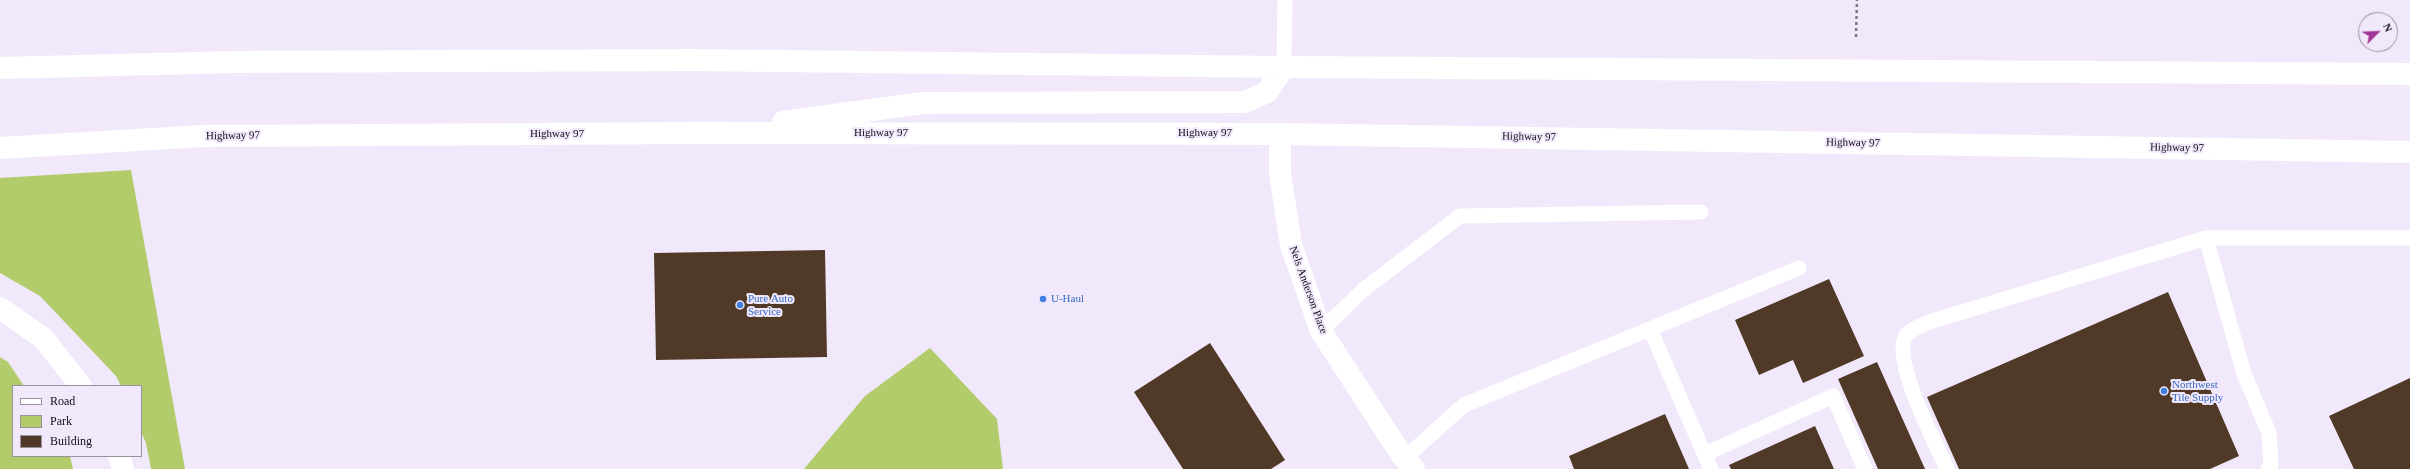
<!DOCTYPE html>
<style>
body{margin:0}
#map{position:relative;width:2410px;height:469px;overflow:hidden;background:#f1e8fb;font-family:Georgia,serif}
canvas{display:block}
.legend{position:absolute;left:12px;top:385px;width:130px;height:72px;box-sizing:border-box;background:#f1e8fb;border:1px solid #9891a0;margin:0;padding:5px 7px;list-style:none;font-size:12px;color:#130e18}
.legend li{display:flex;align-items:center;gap:8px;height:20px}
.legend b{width:20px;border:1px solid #9891a0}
.north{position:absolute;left:2358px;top:12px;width:40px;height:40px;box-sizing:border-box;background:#f1e8fb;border:1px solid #9891a0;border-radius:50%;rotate:66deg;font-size:11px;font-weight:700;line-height:16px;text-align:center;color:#130e18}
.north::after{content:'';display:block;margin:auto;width:14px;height:18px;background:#a33694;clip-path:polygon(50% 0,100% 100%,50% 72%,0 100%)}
</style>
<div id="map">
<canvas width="2410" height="469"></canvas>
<ul class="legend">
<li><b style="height:5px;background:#fff"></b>Road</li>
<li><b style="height:11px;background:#b2cc6b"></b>Park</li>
<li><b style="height:11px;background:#513927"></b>Building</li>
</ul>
<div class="north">N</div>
</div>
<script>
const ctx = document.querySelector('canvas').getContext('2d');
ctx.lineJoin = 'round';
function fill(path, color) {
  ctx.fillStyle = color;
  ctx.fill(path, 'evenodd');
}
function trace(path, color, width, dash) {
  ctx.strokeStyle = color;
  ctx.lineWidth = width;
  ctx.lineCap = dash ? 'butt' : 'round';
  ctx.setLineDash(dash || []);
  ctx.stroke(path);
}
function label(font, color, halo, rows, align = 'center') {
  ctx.font = font + ' Georgia,serif';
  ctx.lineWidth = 4;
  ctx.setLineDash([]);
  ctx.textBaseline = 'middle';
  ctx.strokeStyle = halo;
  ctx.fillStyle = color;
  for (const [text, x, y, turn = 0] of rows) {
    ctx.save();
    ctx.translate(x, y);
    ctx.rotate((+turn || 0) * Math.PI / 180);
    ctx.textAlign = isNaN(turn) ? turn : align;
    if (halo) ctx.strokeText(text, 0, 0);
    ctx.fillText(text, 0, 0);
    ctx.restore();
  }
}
fill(new Path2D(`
 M 131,170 L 185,469 L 151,469 L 146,443 L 141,432 L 141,386 L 121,386 L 116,376 L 40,296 L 0,273 L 0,178 Z
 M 930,348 L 997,419 L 1003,469 L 804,469 L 865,396 Z
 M 0,357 L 8,362 L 24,386 L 13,386 L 13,456 L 70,456 L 73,469 L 0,469 Z`), '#b2cc6b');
fill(new Path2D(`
 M 825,250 L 827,357 L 656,360 L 654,253 Z
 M 1829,279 L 1864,356 L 1803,383 L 1793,360 L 1759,375 L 1735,320 Z
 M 2168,292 L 2239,456 L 2210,469 L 1959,469 L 1927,397 Z
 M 1210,343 L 1285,460 L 1271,469 L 1183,469 L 1134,392 Z
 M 1877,362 L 1925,469 L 1878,469 L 1838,379 Z
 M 2410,378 L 2410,469 L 2354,469 L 2329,416 Z
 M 1665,414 L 1689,469 L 1574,469 L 1569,456 Z
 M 1815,426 L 1834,469 L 1731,469 L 1729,465 Z`), '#513927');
trace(new Path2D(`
 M 1856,37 L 1857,0`), '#7c7584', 2.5, [3, 3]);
trace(new Path2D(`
 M 1284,67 L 1285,0
 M 2206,238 L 2244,374 L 2269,433 L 2271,465 L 2268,469
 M 1650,329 L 1711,469
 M 1321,331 L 1363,290 L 1460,216 L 1701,212
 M 1705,454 L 1833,396 L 1865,469
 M 1405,458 L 1464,405 L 1799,268
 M 1947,469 C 1936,444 1889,356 1907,334 C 1912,329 1923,325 1929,322 L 2206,238 L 2410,238`), '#fff', 15);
trace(new Path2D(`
 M 1280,134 L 1280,173 L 1291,245 L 1321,331 L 1401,454 L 1414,469`), '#fff', 22);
trace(new Path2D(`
 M 0,68 L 235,62 L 693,60 L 1284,67 L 2410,74
 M 783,122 L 923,103 L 1245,102 L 1267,92 L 1284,67
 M 0,148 L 204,136 L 701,133 L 1280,134 L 2410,152`), '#fff', 22);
trace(new Path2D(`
 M 0,308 L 43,338 L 81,386
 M 119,456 L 123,469`), '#fff', 22);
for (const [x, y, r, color] of [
 [1043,299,4,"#3f7fe0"],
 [740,305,4,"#3f7fe0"],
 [2164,391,4,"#3f7fe0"]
]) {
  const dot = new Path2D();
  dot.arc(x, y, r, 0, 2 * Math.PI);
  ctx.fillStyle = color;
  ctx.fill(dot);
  trace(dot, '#f1e8fb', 1.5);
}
label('11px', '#130e18', '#f1e8fb', [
 ["Highway 97",881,133],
 ["Highway 97",1205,133],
 ["Highway 97",557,134],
 ["Highway 97",233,136,-1],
 ["Highway 97",1529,137,1],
 ["Highway 97",1853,143,1],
 ["Highway 97",2177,148,1],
 ["Nels Anderson Place",1308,290,70]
]);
label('11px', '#366cbe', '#f1e8fb', [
 ["Pure Auto",748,299],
 ["Service",748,312],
 ["U-Haul",1051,299],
 ["Northwest",2172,385],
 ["Tile Supply",2172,398]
], 'left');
</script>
